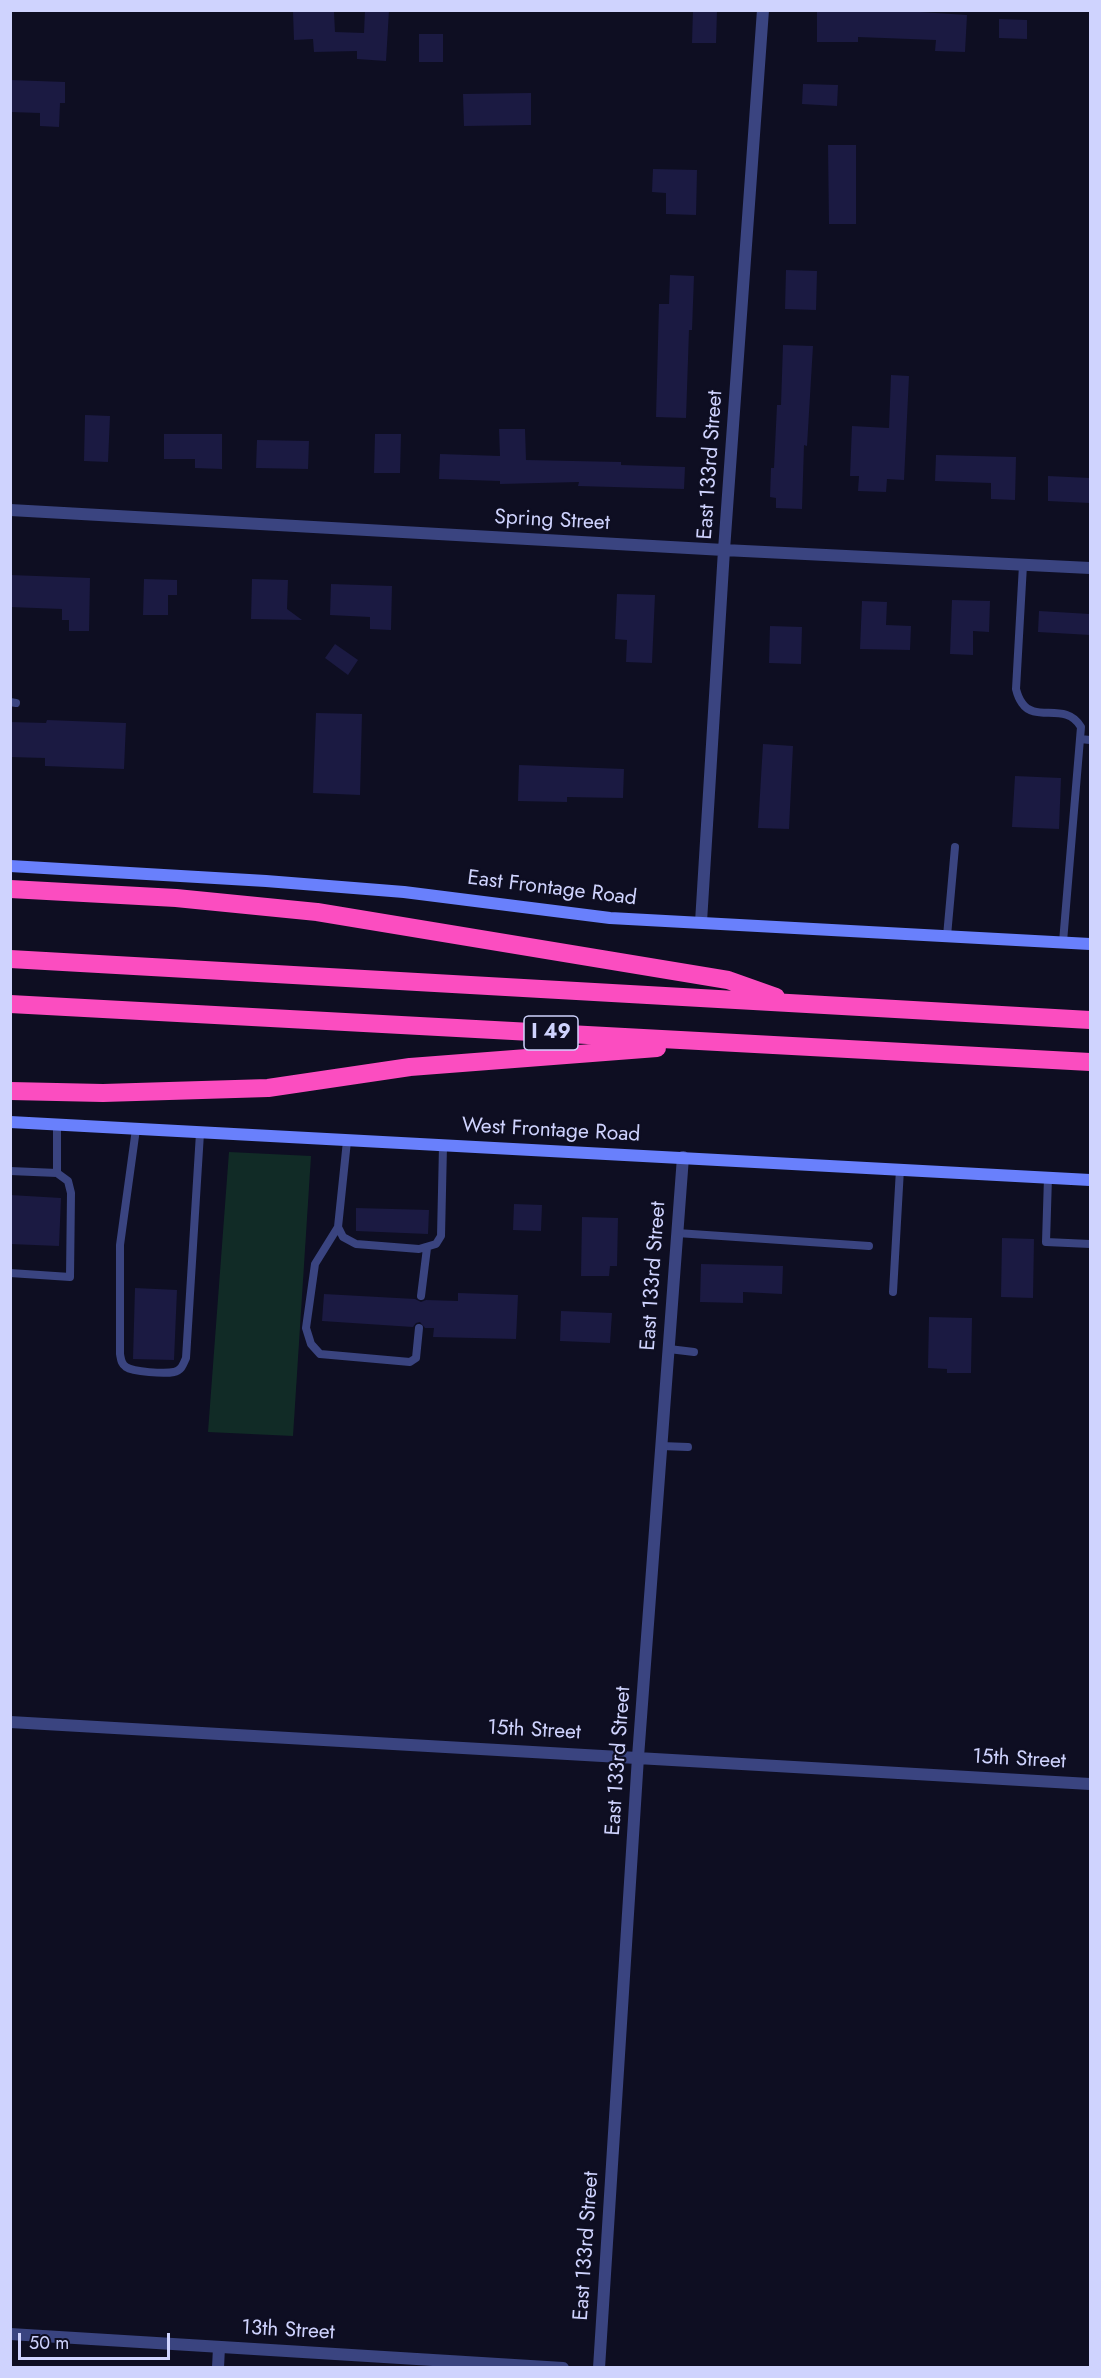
<!DOCTYPE html>
<style>
body{margin:0}
#map{position:relative;width:1101px;height:2378px;overflow:hidden;background:#0e0e22;font-family:Jost,sans-serif}
canvas{display:block}
.frame{position:absolute;inset:0;border:12px solid #cfd3fe;pointer-events:none}
.scale{position:absolute;left:18px;top:2333px;width:152px;height:27px;box-sizing:border-box;border:3px solid #cfd3fe;border-top:0;padding-left:8px;font-size:18px;line-height:21px;white-space:nowrap;color:#cfd3fe;-webkit-text-stroke:4px #0e0e22;paint-order:stroke}
</style>
<div id="map">
<canvas width="1101" height="2378"></canvas>
<div class="frame"></div>
<div class="scale">50 m</div>
</div>
<script>
const ctx = document.querySelector('canvas').getContext('2d');
ctx.lineJoin = 'round';
function fill(path, color) {
  ctx.fillStyle = color;
  ctx.fill(path, 'evenodd');
}
function trace(path, color, width, dash) {
  ctx.strokeStyle = color;
  ctx.lineWidth = width;
  ctx.lineCap = dash ? 'butt' : 'round';
  ctx.setLineDash(dash || []);
  ctx.stroke(path);
}
function label(font, color, halo, rows, align = 'center') {
  ctx.font = font + ' Jost,sans-serif';
  ctx.lineWidth = 4.5;
  ctx.setLineDash([]);
  ctx.textBaseline = 'middle';
  ctx.strokeStyle = halo;
  ctx.fillStyle = color;
  for (const [text, x, y, turn = 0] of rows) {
    ctx.save();
    ctx.translate(x, y);
    ctx.rotate((+turn || 0) * Math.PI / 180);
    ctx.textAlign = isNaN(turn) ? turn : align;
    if (halo) ctx.strokeText(text, 0, 0);
    ctx.fillText(text, 0, 0);
    ctx.restore();
  }
}
fill(new Path2D(`
 M 229,1152 L 311,1156 L 293,1436 L 208,1432 Z`), '#112b26');
fill(new Path2D(`
 M 365,10 L 389,10 L 386,61 L 357,59 L 357,51 L 314,52 L 313,39 L 294,40 L 293,12 L 334,12 L 335,32 L 364,33 Z
 M 693,10 L 717,10 L 716,43 L 692,43 Z
 M 817,10 L 890,10 L 967,15 L 965,52 L 935,51 L 936,40 L 858,37 L 858,42 L 817,42 Z
 M 999,19 L 1027,20 L 1027,39 L 999,38 Z
 M 419,34 L 443,34 L 443,62 L 419,62 Z
 M 10,80 L 65,82 L 65,103 L 60,103 L 59,127 L 40,126 L 40,113 L 10,112 Z
 M 803,84 L 838,85 L 837,106 L 802,104 Z
 M 531,93 L 531,125 L 464,126 L 463,94 Z
 M 828,145 L 856,145 L 856,224 L 829,224 Z
 M 653,169 L 697,170 L 696,215 L 666,214 L 666,193 L 652,192 Z
 M 786,270 L 817,271 L 816,310 L 785,309 Z
 M 670,275 L 694,276 L 692,330 L 689,330 L 686,418 L 656,417 L 659,304 L 669,304 Z
 M 783,345 L 813,346 L 807,446 L 804,445 L 802,509 L 776,508 L 776,498 L 770,497 L 771,468 L 774,468 L 777,405 L 781,405 Z
 M 891,375 L 909,376 L 904,480 L 887,479 L 886,492 L 858,491 L 859,476 L 850,476 L 852,426 L 889,428 Z
 M 85,415 L 110,416 L 108,462 L 84,461 Z
 M 499,429 L 525,429 L 526,460 L 621,462 L 621,465 L 685,467 L 684,489 L 578,486 L 579,482 L 500,484 L 500,481 L 439,479 L 440,454 L 500,456 Z
 M 164,434 L 222,434 L 222,469 L 195,468 L 195,459 L 164,459 Z
 M 375,434 L 401,434 L 400,473 L 374,473 Z
 M 257,440 L 309,441 L 308,469 L 256,468 Z
 M 936,455 L 1016,457 L 1015,500 L 991,499 L 991,483 L 935,481 Z
 M 1048,476 L 1090,478 L 1090,503 L 1048,501 Z
 M 10,575 L 90,578 L 89,631 L 69,631 L 69,620 L 62,620 L 62,609 L 10,607 Z
 M 144,579 L 177,580 L 177,595 L 168,595 L 168,615 L 143,615 Z
 M 252,579 L 288,580 L 287,609 L 302,620 L 251,619 Z
 M 331,584 L 392,586 L 391,630 L 370,629 L 370,617 L 330,615 Z
 M 617,594 L 655,595 L 652,663 L 626,662 L 627,640 L 615,639 Z
 M 952,600 L 990,601 L 989,632 L 973,631 L 973,655 L 950,654 Z
 M 862,601 L 887,602 L 886,625 L 911,626 L 910,650 L 860,649 Z
 M 1039,611 L 1090,614 L 1090,635 L 1038,632 Z
 M 770,626 L 802,627 L 801,664 L 769,663 Z
 M 335,644 L 358,660 L 348,675 L 325,658 Z
 M 316,713 L 362,714 L 360,795 L 313,793 Z
 M 47,720 L 126,723 L 124,769 L 45,766 L 45,758 L 10,757 L 10,722 L 46,723 Z
 M 763,744 L 793,746 L 789,829 L 758,828 Z
 M 519,765 L 624,769 L 623,798 L 567,797 L 567,802 L 518,801 Z
 M 1015,776 L 1061,778 L 1059,829 L 1012,827 Z
 M 10,1195 L 61,1198 L 59,1246 L 10,1244 Z
 M 514,1204 L 542,1205 L 541,1231 L 513,1230 Z
 M 356,1208 L 429,1210 L 428,1234 L 356,1231 Z
 M 582,1217 L 618,1218 L 617,1266 L 610,1266 L 609,1276 L 581,1276 Z
 M 1002,1238 L 1034,1239 L 1033,1298 L 1001,1297 Z
 M 701,1264 L 783,1266 L 782,1294 L 743,1292 L 743,1303 L 700,1302 Z
 M 135,1288 L 177,1290 L 174,1360 L 133,1359 Z
 M 458,1293 L 518,1295 L 516,1339 L 433,1337 L 434,1328 L 425,1328 L 420,1322 L 416,1323 L 413,1327 L 322,1321 L 324,1294 L 415,1299 L 421,1302 L 426,1300 L 458,1301 Z
 M 561,1311 L 612,1313 L 610,1343 L 560,1341 Z
 M 929,1317 L 972,1318 L 971,1373 L 947,1373 L 947,1369 L 928,1368 Z`), '#1b1a42');
trace(new Path2D(`
 M 1023,565 L 1016,689 C 1017,693 1019,699 1022,703 C 1035,723 1066,701 1081,727 L 1063,942
 M 10,702 L 16,703
 M 1080,739 L 1090,740
 M 947,936 L 955,847
 M 136,1129 L 120,1245 L 120,1354 C 121,1359 121,1364 126,1367 C 133,1372 165,1374 174,1372 C 181,1371 183,1365 186,1358 L 200,1133
 M 347,1141 L 338,1227 L 343,1237 L 356,1244 L 419,1249 L 436,1244 L 441,1236 L 443,1146
 M 10,1171 L 57,1173 L 57,1125
 M 1048,1177 L 1046,1242 L 1090,1244
 M 338,1227 L 315,1264 L 306,1328 L 311,1344 L 320,1354 L 410,1362 L 416,1358 L 419,1328
 M 677,1233 L 869,1246
 M 10,1273 L 70,1277 L 71,1193 L 68,1181 L 57,1173
 M 893,1292 L 900,1169
 M 421,1296 L 427,1248
 M 669,1349 L 694,1352
 M 661,1446 L 688,1447`), '#3a4480', 8);
trace(new Path2D(`
 M 10,510 L 724,550 L 1090,568
 M 701,922 L 724,550 L 763,10
 M 10,1722 L 1090,1784
 M 10,2334 L 563,2368
 M 218,2368 L 219,2347
 M 599,2368 L 638,1757 L 683,1157`), '#3a4480', 12);
trace(new Path2D(`
 M 10,866 L 266,881 L 404,892 L 610,918 L 1090,944
 M 10,1122 L 1090,1180`), '#6980fc', 12);
trace(new Path2D(`
 M 10,889 L 176,898 L 317,912 L 728,980 L 776,997
 M 10,959 L 1090,1020
 M 10,1004 L 1090,1062
 M 10,1091 L 103,1093 L 268,1088 L 410,1067 L 657,1048`), '#fb4dc0', 18);
for (const [x, y, w] of [
 [551,1033,54]
]) {
  const box = new Path2D();
  box.roundRect(x - w / 2, y - 17, w, 34, 4.5);
  ctx.fillStyle = '#0e0e22';
  ctx.fill(box);
  trace(box, '#cfd3fe', 1.5);
}
label('bold 20px', '#cfd3fe', null, [
 ["I 49",551,1033]
]);
label('21px', '#cfd3fe', '#0e0e22', [
 ["East 133rd Street",711,465,-86],
 ["Spring Street",552,521,3],
 ["East Frontage Road",552,889,7],
 ["West Frontage Road",551,1131,3],
 ["East 133rd Street",654,1276,-86],
 ["15th Street",534,1731,3],
 ["15th Street",1019,1760,3],
 ["East 133rd Street",619,1761,-86],
 ["East 133rd Street",587,2246,-86],
 ["13th Street",288,2331,3]
]);
</script>
